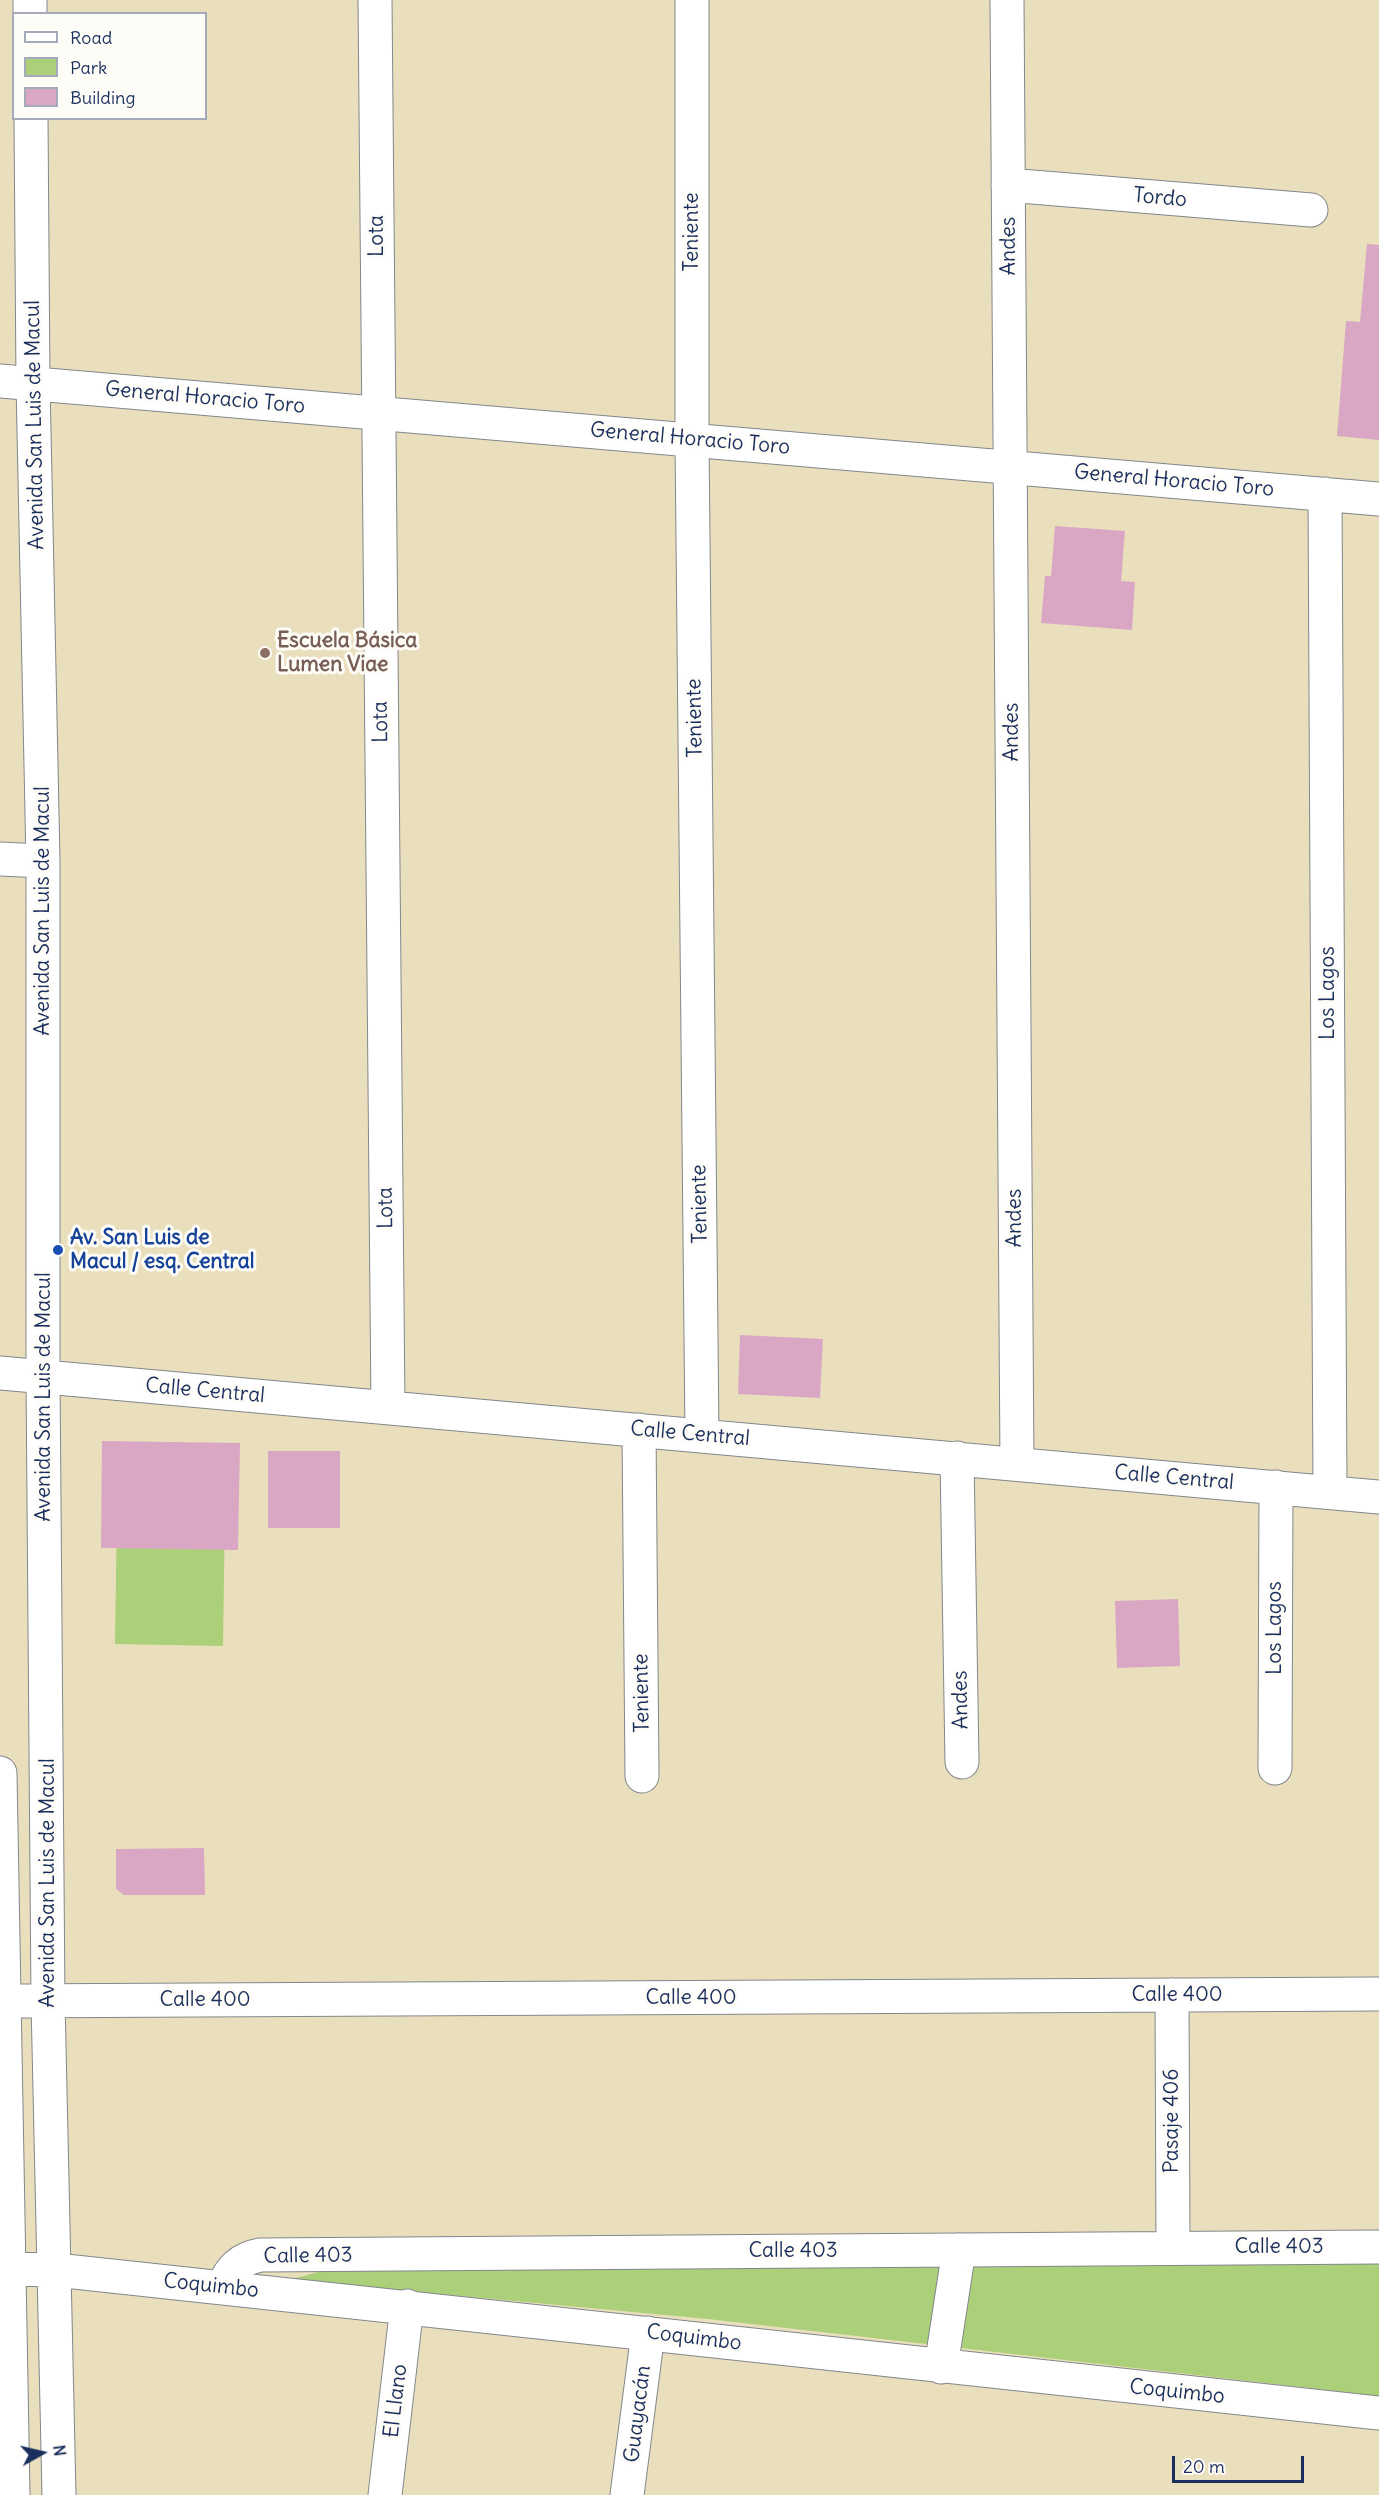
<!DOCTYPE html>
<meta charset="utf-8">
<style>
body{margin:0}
#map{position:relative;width:1379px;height:2495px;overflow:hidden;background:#eadfbc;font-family:Delius,sans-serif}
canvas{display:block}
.legend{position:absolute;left:12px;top:12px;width:195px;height:108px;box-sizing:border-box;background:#fdfcf7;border:2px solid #a3aaba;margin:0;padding:8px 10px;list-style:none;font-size:18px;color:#1b2f5e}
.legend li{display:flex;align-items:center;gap:12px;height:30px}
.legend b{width:30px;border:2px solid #a3aaba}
.north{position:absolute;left:12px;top:2423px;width:60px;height:60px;-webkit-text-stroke:4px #fdfcf7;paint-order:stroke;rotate:82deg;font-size:16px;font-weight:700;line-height:24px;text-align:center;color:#1b2f5e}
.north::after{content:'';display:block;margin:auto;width:21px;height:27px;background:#1b2f5e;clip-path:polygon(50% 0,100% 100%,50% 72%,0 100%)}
.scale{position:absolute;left:1172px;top:2456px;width:132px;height:27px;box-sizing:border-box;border:3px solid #1b2f5e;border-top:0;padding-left:8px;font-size:18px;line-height:21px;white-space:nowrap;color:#1b2f5e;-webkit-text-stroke:4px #fdfcf7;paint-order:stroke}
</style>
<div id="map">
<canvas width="1379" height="2495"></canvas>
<ul class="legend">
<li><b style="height:8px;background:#fff"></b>Road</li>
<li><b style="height:16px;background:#abd079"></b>Park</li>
<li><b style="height:16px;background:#d9a7c3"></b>Building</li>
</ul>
<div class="north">N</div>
<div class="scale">20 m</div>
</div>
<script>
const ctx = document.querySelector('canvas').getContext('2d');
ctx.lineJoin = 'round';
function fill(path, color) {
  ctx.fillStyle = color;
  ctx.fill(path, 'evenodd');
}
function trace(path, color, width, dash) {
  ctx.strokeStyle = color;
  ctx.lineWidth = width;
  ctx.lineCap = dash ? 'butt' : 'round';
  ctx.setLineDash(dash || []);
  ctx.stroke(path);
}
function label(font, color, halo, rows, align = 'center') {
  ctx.font = font + ' Delius,sans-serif';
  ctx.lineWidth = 6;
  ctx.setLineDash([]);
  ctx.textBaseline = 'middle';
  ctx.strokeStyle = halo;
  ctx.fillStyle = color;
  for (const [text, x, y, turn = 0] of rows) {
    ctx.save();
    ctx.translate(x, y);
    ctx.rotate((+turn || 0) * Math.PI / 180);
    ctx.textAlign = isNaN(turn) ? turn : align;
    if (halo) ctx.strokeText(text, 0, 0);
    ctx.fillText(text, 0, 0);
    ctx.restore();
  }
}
fill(new Path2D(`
 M 118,1443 L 226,1444 L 223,1646 L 115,1644 Z
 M 1379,2261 L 1379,2396 L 708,2319 L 289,2280 L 336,2267 Z`), '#abd079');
fill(new Path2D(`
 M 1367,244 L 1379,245 L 1379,440 L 1337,436 L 1346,321 L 1360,322 Z
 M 1055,526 L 1125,531 L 1121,581 L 1135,582 L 1132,630 L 1041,623 L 1045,576 L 1051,576 Z
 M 740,1335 L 823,1339 L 820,1398 L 738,1394 Z
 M 102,1441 L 240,1443 L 238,1550 L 101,1548 Z
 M 268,1451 L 340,1451 L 340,1528 L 268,1528 Z
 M 1178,1599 L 1180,1666 L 1117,1668 L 1115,1601 Z
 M 204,1848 L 205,1895 L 124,1895 L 116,1889 L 116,1849 Z`), '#d9a7c3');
const minor = new Path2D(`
 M 30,0 L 30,14
 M 375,0 L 388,1407
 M 692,0 L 692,439 L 702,1436
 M 1007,0 L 1017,1464
 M 31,118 L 33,383 L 43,861 L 43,1376 L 48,2001 L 59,2495
 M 1008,185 L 1311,210
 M 0,381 L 1379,499
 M 1325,494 L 1330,1492
 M 0,859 L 43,861
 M 0,1373 L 1379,1497
 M 639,1430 L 642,1776
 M 957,1458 L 962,1762
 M 1275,1768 L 1276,1487
 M 0,1773 L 13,2495
 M 1172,1995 L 1173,2247
 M 3,2001 L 1379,1994
 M 8,2269 L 56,2270 C 497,2315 938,2367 1379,2413
 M 223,2287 C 230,2269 240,2259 260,2255 L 1379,2247
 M 941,2367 L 959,2250
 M 385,2495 L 407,2306
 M 627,2495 L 648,2333`);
trace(minor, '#82878d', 35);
trace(minor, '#fff', 33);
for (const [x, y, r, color] of [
 [265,653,6,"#8d6e63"],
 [58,1250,6,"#1a4fb4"]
]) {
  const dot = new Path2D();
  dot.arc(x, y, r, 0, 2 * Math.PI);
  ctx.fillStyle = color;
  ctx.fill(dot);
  trace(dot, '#fdfcf7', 2);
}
label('21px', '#1b2f5e', '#fdfcf7', [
 ["Tordo",1160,198,5],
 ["Teniente",692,232,-90],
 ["Lota",377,236,-90],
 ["Andes",1009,246,-90],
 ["General Horacio Toro",205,398,5],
 ["Avenida San Luis de Macul",35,425,-91],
 ["General Horacio Toro",690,439,5],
 ["General Horacio Toro",1174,481,5],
 ["Teniente",695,718,-91],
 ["Lota",381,722,-91],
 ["Andes",1012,732,-90],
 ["Avenida San Luis de Macul",43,911,-90],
 ["Los Lagos",1328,993,-90],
 ["Teniente",700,1204,-91],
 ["Lota",386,1208,-91],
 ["Andes",1015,1218,-90],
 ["Calle Central",205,1391,5],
 ["Avenida San Luis de Macul",44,1397,-90],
 ["Calle Central",690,1434,5],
 ["Calle Central",1174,1478,5],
 ["Los Lagos",1275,1628,-90],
 ["Teniente",642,1693,-91],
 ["Andes",961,1700,-91],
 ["Avenida San Luis de Macul",48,1883,-90],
 ["Calle 400",1177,1995],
 ["Calle 400",691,1998],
 ["Calle 400",205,2000],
 ["Pasaje 406",1172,2121,-90],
 ["Calle 403",1279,2247],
 ["Calle 403",793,2251],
 ["Calle 403",308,2256,-1],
 ["Coquimbo",211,2286,6],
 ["Coquimbo",694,2338,7],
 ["Coquimbo",1177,2392,6],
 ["El Llano",396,2401,-83],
 ["Guayacán",638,2414,-83]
]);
label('bold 21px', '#785e54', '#fdfcf7', [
 ["Escuela Básica",277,641],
 ["Lumen Viae",277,665]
], 'left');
label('bold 21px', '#164399', '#fdfcf7', [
 ["Av. San Luis de",70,1238],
 ["Macul / esq. Central",70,1262]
], 'left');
</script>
